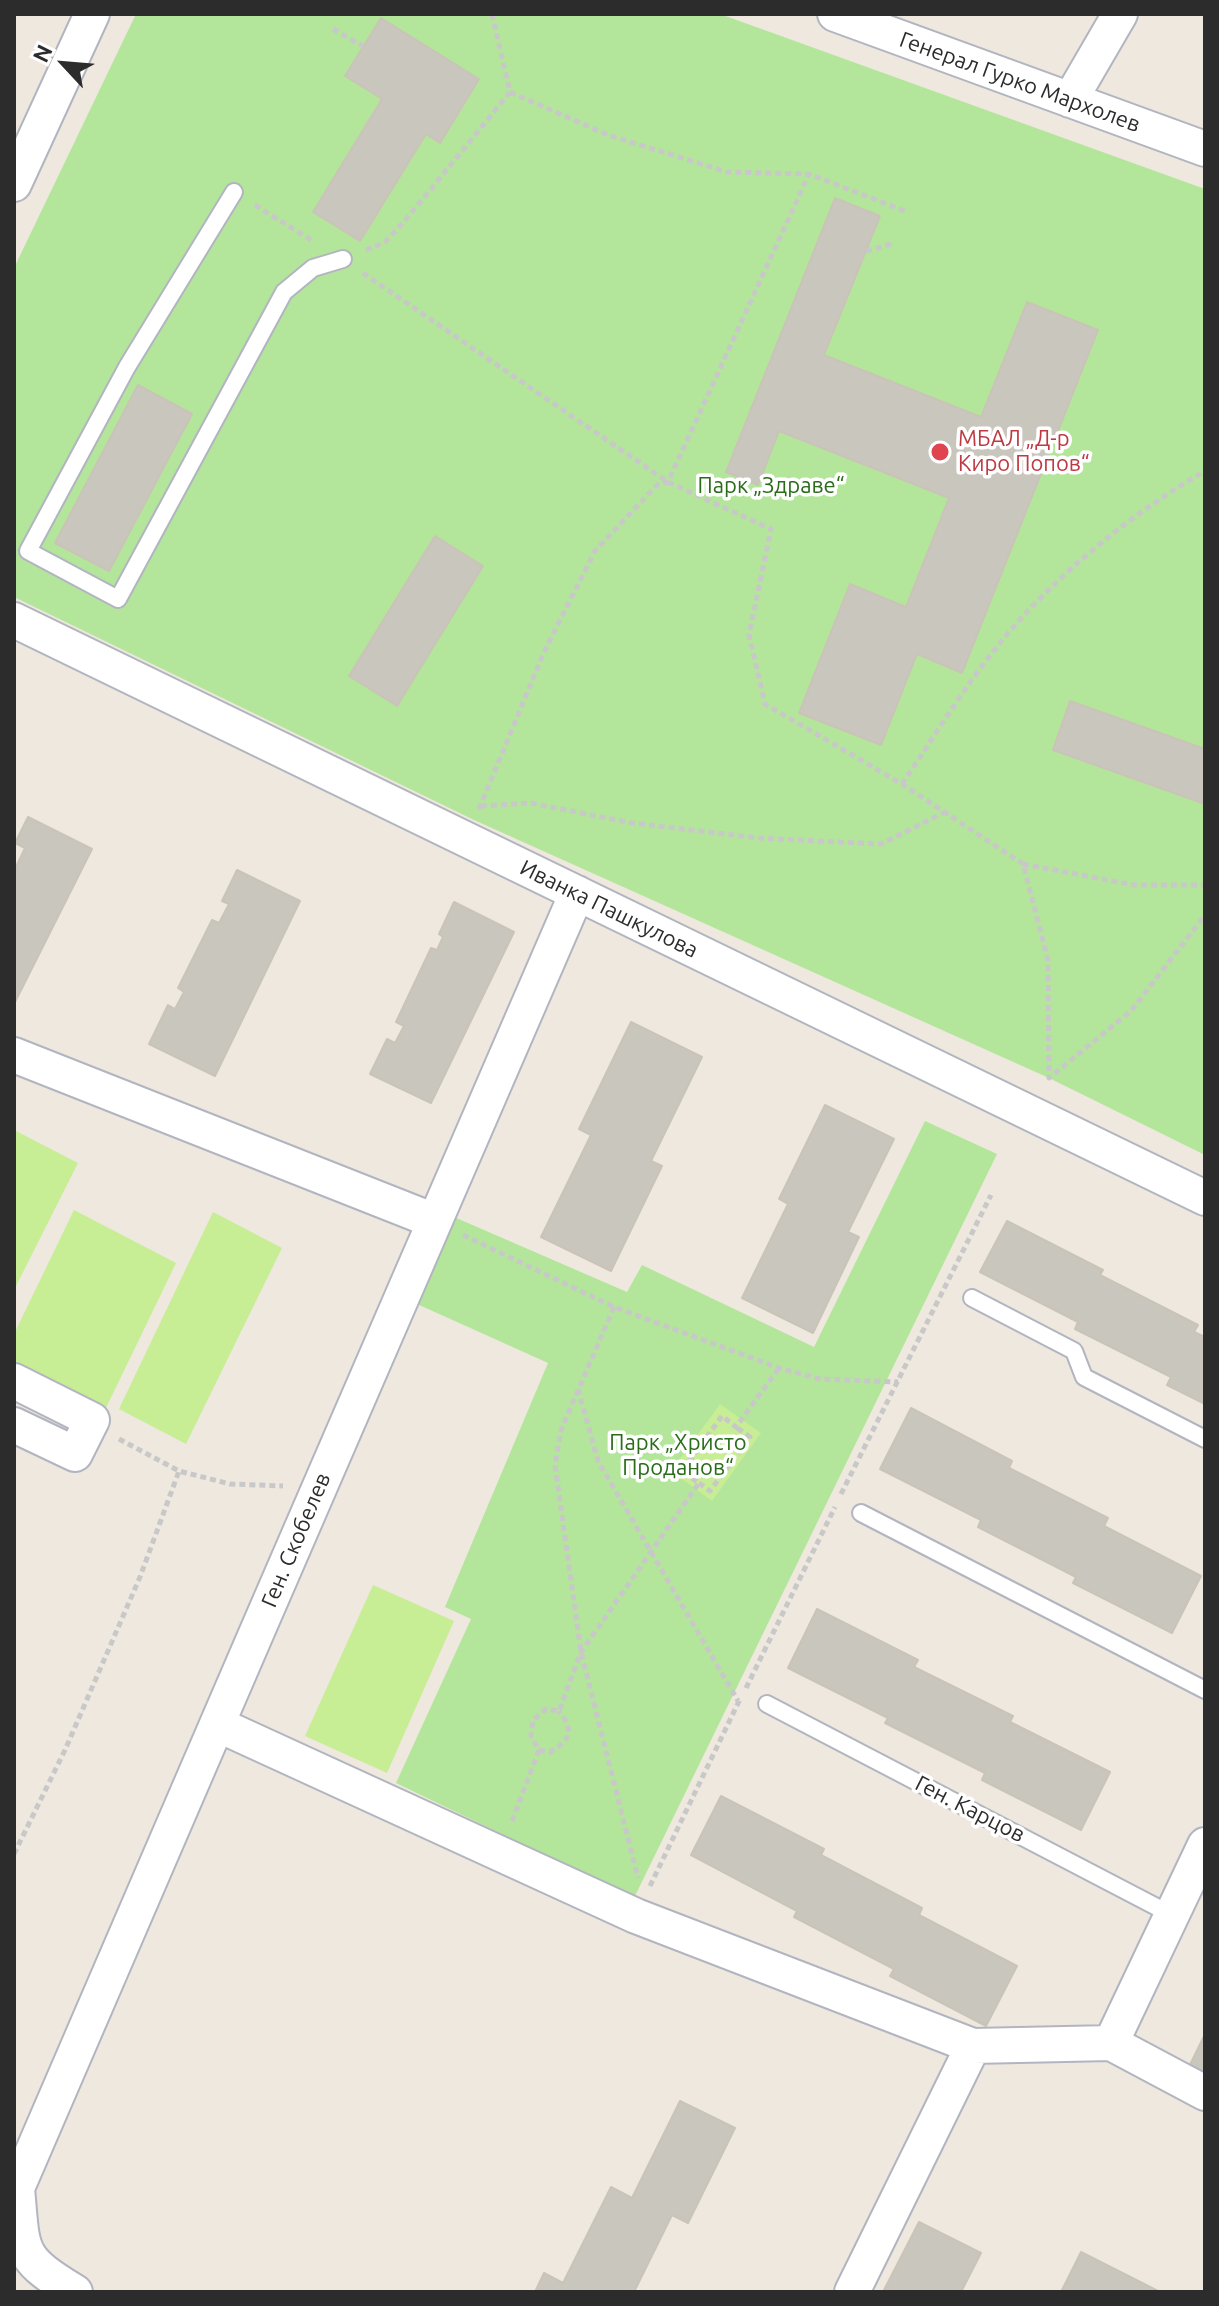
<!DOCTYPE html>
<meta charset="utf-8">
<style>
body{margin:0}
#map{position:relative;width:1219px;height:2306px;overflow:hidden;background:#eee8df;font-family:Ubuntu,sans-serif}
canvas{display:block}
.frame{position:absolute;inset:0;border:16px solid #2c2c2c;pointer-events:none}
.north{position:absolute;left:24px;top:24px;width:80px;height:80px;-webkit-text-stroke:6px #fff;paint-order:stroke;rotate:296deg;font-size:22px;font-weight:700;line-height:32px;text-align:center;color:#2c2c2c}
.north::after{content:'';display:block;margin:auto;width:28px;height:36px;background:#2c2c2c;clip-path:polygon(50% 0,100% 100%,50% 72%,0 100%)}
</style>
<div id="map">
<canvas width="1219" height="2306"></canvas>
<div class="frame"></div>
<div class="north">N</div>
</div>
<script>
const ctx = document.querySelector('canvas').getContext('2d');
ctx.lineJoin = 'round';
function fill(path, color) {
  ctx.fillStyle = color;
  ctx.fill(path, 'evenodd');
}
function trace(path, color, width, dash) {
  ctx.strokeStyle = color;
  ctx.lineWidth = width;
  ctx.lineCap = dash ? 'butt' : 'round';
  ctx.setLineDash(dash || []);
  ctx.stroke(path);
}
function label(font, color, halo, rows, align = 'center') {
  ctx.font = font + ' Ubuntu,sans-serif';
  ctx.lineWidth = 7;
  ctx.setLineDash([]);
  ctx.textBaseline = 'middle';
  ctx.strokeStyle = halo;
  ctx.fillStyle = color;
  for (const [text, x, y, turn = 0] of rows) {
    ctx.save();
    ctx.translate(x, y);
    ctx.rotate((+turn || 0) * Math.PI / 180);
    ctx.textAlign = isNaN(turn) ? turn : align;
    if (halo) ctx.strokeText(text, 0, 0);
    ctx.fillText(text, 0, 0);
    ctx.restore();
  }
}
fill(new Path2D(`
 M 136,14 L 720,14 L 1205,189 L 1205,1155 L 1049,1078 L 474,820 L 14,597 L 14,268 Z
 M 925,1121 L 997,1154 L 634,1898 L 396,1783 L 471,1619 L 445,1607 L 548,1363 L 417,1304 L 454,1217 L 627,1292 L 642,1265 L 814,1347 Z`), '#b3e69a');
fill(new Path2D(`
 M 14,1130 L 78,1163 L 14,1290 Z
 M 74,1210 L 176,1263 L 104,1412 L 14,1363 L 14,1334 Z
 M 213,1212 L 282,1248 L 186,1444 L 119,1409 Z
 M 720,1404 L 761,1433 L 712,1501 L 671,1471 Z
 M 373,1585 L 454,1621 L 387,1773 L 305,1736 Z`), '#c7ed95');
const building = new Path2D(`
 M 381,18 L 479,79 L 440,143 L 426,134 L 360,241 L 313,212 L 382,99 L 345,76 Z
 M 835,198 L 880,216 L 824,355 L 981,417 L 1027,302 L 1098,330 L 962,673 L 917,654 L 881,745 L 799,713 L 850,584 L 906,607 L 949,498 L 779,431 L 758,485 L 726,472 Z
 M 138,385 L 192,414 L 109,571 L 55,543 Z
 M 435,536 L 483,566 L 397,706 L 349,676 Z
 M 1070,701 L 1205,749 L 1205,804 L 1053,750 Z
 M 28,817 L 92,849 L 14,1004 L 14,871 L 25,848 L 15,843 Z
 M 237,870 L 300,901 L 215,1076 L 149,1044 L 168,1005 L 175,1009 L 184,992 L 178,988 L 212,920 L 219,923 L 229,904 L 222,901 Z
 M 454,902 L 514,932 L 431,1103 L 370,1074 L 387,1039 L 395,1043 L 404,1026 L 396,1022 L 431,948 L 437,950 L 443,937 L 439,934 Z
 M 631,1022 L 702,1057 L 651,1161 L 662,1166 L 611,1271 L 541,1237 L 591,1135 L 579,1129 Z
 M 825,1105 L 894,1139 L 848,1232 L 859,1237 L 813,1333 L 742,1298 L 788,1204 L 779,1199 Z
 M 1007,1221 L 1103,1270 L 1100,1275 L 1198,1325 L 1194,1332 L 1205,1337 L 1205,1404 L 1167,1385 L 1171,1377 L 1075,1329 L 1078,1322 L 980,1272 Z
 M 911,1408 L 1012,1461 L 1009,1468 L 1108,1518 L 1104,1526 L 1201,1576 L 1172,1633 L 1073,1583 L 1076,1577 L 978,1527 L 981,1520 L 880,1469 Z
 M 817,1609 L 918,1660 L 914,1667 L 1013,1716 L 1010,1722 L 1110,1772 L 1081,1830 L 982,1780 L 985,1773 L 885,1723 L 888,1718 L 788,1668 Z
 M 721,1796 L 824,1849 L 821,1855 L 922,1908 L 919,1915 L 1017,1966 L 986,2026 L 890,1976 L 894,1969 L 794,1917 L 797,1911 L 691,1855 Z
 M 1205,2034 L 1205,2085 L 1185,2075 Z
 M 680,2101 L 735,2128 L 688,2223 L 672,2215 L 634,2292 L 535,2292 L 544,2273 L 563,2283 L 611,2187 L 632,2198 Z
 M 919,2222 L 981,2253 L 961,2292 L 883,2292 Z
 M 1081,2252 L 1160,2292 L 1061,2292 Z`);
fill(building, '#c9c6bd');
trace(building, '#cac4b8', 2);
const lane = new Path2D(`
 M 234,192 L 127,367 L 28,551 L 118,599 L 284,292 L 313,268 L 343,259
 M 972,1298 L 1074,1351 L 1084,1377 L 1205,1439
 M 861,1513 L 1205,1690
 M 767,1704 L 1172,1915`);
const street = new Path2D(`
 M 835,14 L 1205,149
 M 1070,100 L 1120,14
 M 14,184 L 92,14
 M 14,620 L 1205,1198
 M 14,1055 L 432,1220
 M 14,1381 L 92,1420 L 75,1454 L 14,1425
 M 219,1725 L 636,1916 L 973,2046
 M 1111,2043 L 1205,1845
 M 75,2292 C 17,2257 23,2252 17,2188 C 205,1757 387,1323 577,893
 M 852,2292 L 973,2046 L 1111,2043 L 1205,2093`);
trace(lane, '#b2b5c0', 20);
trace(street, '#b2b5c0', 38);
trace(new Path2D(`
 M 333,29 L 363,46
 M 510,92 L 608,135 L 727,172 L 809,174 L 905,211
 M 255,205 L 314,242
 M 366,250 L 385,242 L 408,217 L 510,92 L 492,14
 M 866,251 L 891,244
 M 363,273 L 668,482 L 771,529 L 749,635 L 765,704 L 902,784 L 1023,864 L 1048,960 L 1049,1078 L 1131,1011 L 1205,915
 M 902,784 C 934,737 964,687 1000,643 C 1052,578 1133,512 1205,471
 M 481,806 L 531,803 L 632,823 L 759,838 L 881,844 L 943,813
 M 479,809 L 544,652 L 595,551 L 657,485 L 668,482 L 809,174
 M 1023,864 L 1134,885 L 1205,885
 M 463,1235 L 614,1307 L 779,1368 L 820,1379 L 898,1382
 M 614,1307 L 561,1430 L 555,1465 L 581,1652 L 638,1878
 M 578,1389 L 598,1461 L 738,1701
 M 119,1439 L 179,1471 L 230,1484 L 283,1486
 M 699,1483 L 710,1491 L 750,1437 L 736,1427
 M 841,1494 L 991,1195
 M 746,1688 L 835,1507
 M 539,1750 L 550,1752 C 571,1740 574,1730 559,1711
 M 512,1821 L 539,1750 L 531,1736 L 533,1720 L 546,1709 L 559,1711 L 581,1652 L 699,1483 L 682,1471 L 722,1416 L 736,1427 L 779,1368
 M 14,1854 L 65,1750 L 140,1577 L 179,1471
 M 650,1886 L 741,1697`), '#c8c8c8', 5, [6, 4]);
trace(lane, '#fff', 16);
trace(street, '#fff', 34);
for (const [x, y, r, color] of [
 [940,452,10,"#e0444e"]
]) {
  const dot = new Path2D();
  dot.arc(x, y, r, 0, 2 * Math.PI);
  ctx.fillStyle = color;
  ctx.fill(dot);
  trace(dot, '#fff', 3);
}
label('22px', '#2c2c2c', '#fff', [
 ["Генерал Гурко Мархолев",1020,82,20],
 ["Иванка Пашкулова",609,909,26],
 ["Ген. Скобелев",296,1540,-67],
 ["Ген. Карцов",970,1809,27]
]);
label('22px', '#be3a42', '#fff', [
 ["МБАЛ „Д-р",958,439],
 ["Киро Попов“",958,464]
], 'left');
label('22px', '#296d19', '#fff', [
 ["Парк „Здраве“",771,486],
 ["Парк „Христо",678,1443],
 ["Проданов“",678,1468]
]);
</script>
